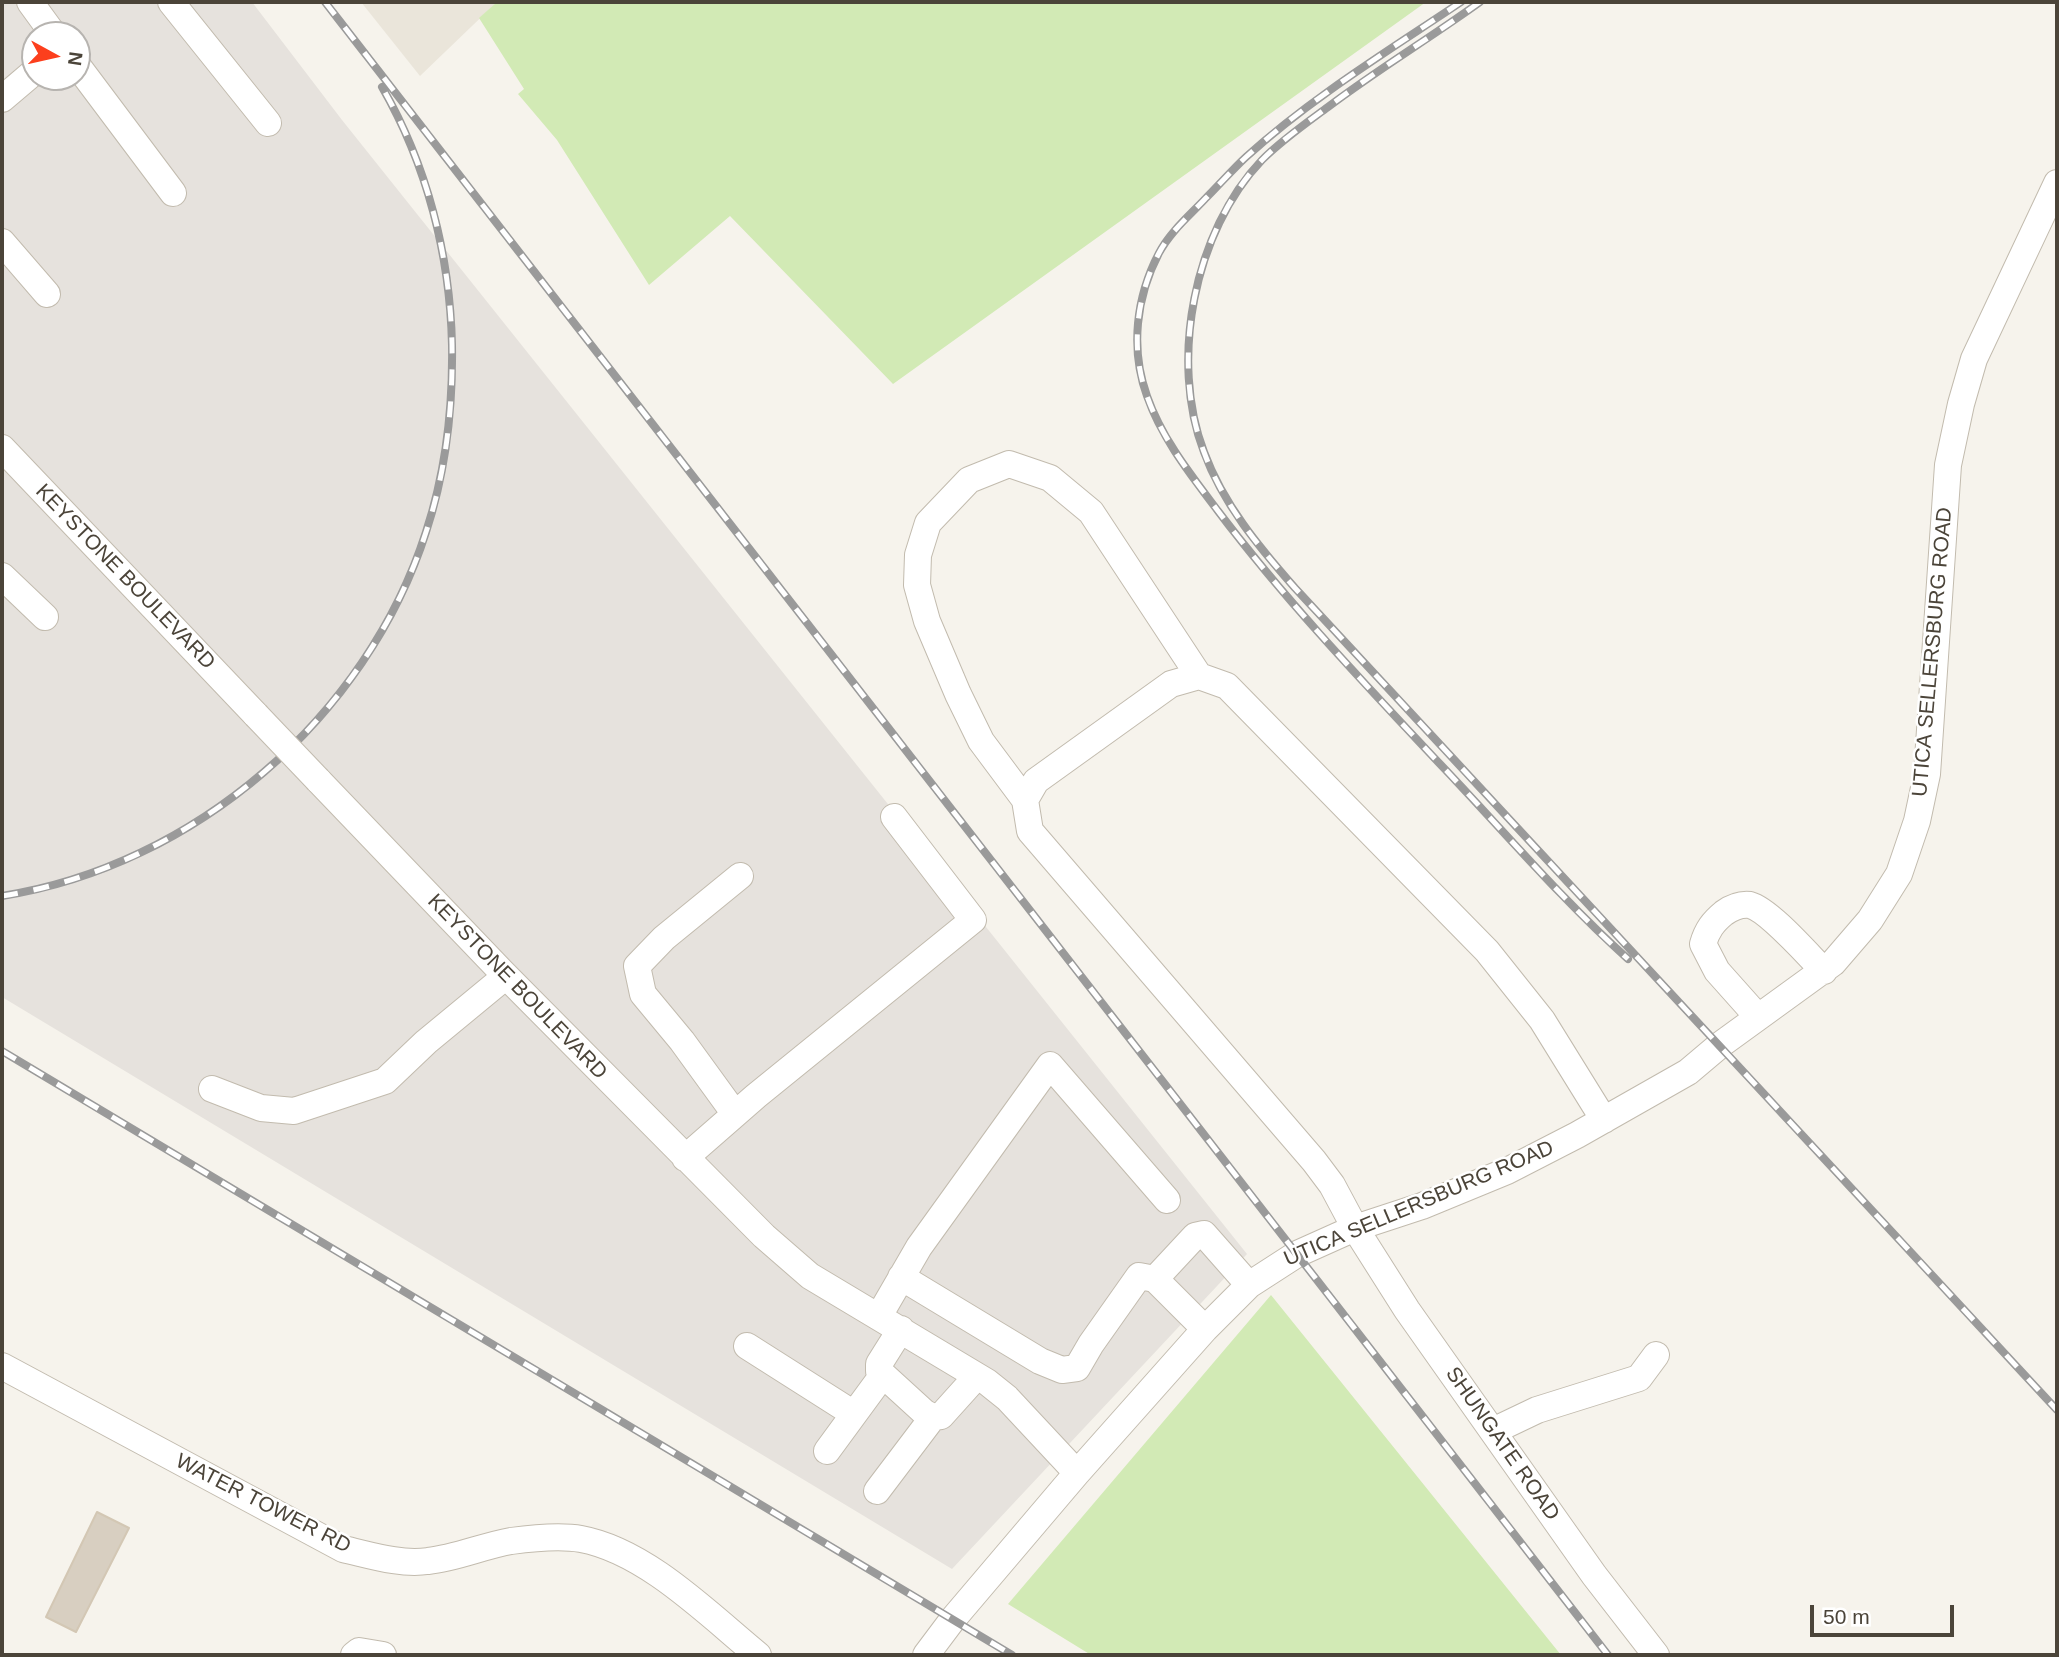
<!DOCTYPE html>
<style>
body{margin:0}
#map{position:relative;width:2059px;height:1657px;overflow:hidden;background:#f6f3ec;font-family:Helvetica,sans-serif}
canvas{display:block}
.frame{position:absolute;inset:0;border:4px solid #4b4439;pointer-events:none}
.north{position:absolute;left:21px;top:21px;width:70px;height:70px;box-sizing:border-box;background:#fff;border:2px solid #b7b4b0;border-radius:50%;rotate:98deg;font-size:19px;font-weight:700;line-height:28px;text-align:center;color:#4b4439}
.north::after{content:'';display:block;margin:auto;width:24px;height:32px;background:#fc3f1d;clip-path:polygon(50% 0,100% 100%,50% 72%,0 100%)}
.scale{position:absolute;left:1810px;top:1605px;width:144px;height:32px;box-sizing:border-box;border:4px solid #4b4439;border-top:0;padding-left:9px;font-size:21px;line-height:24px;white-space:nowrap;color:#4b4439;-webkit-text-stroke:5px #fff;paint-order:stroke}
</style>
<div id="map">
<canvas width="2059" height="1657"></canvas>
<div class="frame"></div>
<div class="north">N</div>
<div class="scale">50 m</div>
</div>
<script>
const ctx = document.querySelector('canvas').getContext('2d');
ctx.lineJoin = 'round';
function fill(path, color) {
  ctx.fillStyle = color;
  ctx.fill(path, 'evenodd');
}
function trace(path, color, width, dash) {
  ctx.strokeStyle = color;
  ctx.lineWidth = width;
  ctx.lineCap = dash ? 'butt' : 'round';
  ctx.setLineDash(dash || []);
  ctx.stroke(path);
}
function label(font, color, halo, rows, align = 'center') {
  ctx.font = font + ' Helvetica,sans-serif';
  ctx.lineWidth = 5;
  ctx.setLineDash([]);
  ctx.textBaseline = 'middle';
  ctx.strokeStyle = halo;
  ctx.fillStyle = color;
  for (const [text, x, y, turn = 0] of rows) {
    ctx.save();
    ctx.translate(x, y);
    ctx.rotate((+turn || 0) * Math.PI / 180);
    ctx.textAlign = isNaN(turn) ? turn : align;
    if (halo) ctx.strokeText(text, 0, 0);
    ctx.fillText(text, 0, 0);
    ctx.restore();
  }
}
fill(new Path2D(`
 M 361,2 L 497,2 L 420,76 Z`), '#eae5da');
fill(new Path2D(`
 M 2,2 L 252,2 L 342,120 L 1247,1254 L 952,1569 L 2,997 ZM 35,35 L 77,35 L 77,77 L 35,77 Z`), '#e6e2dd');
fill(new Path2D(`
 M 497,2 L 1426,2 L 893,384 L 730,216 L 649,285 L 557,140 L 518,94 L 524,89 L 479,18 Z
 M 1271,1295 L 1561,1655 L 1091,1655 L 1008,1604 Z`), '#d2eab5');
const building = new Path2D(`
 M 97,1512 L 129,1528 L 76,1632 L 46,1617 Z`);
fill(building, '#d8cfc1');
trace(building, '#d3c7b4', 2);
const minor = new Path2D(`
 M 30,2 L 54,35
 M 171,2 L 268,123
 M 77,65 L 173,193
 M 2,99 L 35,71
 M 2,242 L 47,294
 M 2,448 L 256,715
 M 2,576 L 45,617
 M 318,780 L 502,972 L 764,1236 L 810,1276 L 987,1382 L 1007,1398 L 1077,1473
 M 1025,800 L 981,741 L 958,694 L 927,621 L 917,585 L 918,555 L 928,523 L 969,480 L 1009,464 L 1050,478 L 1091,512 L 1199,676
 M 1758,1017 L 1717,971 L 1703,944 C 1707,930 1713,922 1724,913 C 1731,908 1741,904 1750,905 C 1769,910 1808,955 1824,971
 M 212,1089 L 261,1108 L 294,1111 L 385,1081 L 426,1042 L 506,976
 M 735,1114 L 682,1041 L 643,994 L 637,966 L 664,938 L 740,876
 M 1604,1120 L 1542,1020 L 1487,951 L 1227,686 L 1199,676 L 1171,684 L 1036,781 L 1025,800 L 1030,831 L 1314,1161 L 1332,1185 L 1355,1228 L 1407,1310 L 1594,1575 L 1656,1655
 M 685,1158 L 756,1096 L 973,920 L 894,817
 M 901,1277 L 1040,1361 L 1062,1370 L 1077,1368 L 1091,1344 L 1139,1276 L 1155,1279 L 1205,1329
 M 1155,1279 L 1195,1236 L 1204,1234 L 1249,1285
 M 879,1316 L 919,1247 L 1050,1065 L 1167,1200
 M 901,1329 L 879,1364 L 879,1371 L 925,1413 L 933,1417 L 941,1416 L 977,1376
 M 747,1346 L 854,1414
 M 2,1366 L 343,1549 C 370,1555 400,1565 428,1561 C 456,1558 483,1546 511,1541 C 533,1538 559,1535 581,1539 C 646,1551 708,1614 758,1655
 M 1493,1431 L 1537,1410 L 1639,1378 L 1656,1355
 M 827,1451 L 882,1376
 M 877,1491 L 933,1417
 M 354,1655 L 359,1651 L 383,1655
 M 926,1655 L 953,1619 L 1077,1473 L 1205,1329 L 1249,1285 L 1297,1254 L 1355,1228 L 1422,1206 L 1507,1171 L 1577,1135 L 1688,1072 L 1720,1045 L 1833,963 L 1870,920 L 1899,874 L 1917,821 L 1927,774 L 1948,465 L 1961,404 L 1974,359 L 2057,183`);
trace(minor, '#c2bbae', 28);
trace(minor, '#fff', 26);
const rail = new Path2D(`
 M 325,2 L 1608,1655
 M 1461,2 C 1388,51 1311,98 1246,157 C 1232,170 1219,185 1205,199 C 1189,216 1170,232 1159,253 C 1136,297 1130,349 1147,396 C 1162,439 1191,475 1218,511 C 1286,601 1363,682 1440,764 C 1502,829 1561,899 1628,959
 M 1480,2 C 1430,38 1377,70 1328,107 C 1305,124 1282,140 1262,160 C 1194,231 1169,361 1204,452 C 1223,504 1259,547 1295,588 L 2057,1410
 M 2,896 C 194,866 367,717 426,532 C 446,471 453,409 452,345 C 450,255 427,165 382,87
 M 2,1051 L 1012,1655`);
trace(rail, '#9a9a9a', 8);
trace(rail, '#fff', 5, [16]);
const minorBridge = new Path2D(`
 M 256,715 L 318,780`);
trace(minorBridge, '#c2bbae', 28, []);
trace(minorBridge, '#fff', 26);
label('21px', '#4b4439', '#fff', [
 ["KEYSTONE BOULEVARD",125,577,46],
 ["UTICA SELLERSBURG ROAD",1933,652,-85],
 ["KEYSTONE BOULEVARD",517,987,46],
 ["UTICA SELLERSBURG ROAD",1419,1204,-23],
 ["SHUNGATE ROAD",1502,1444,55],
 ["WATER TOWER RD",263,1504,27]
]);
</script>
